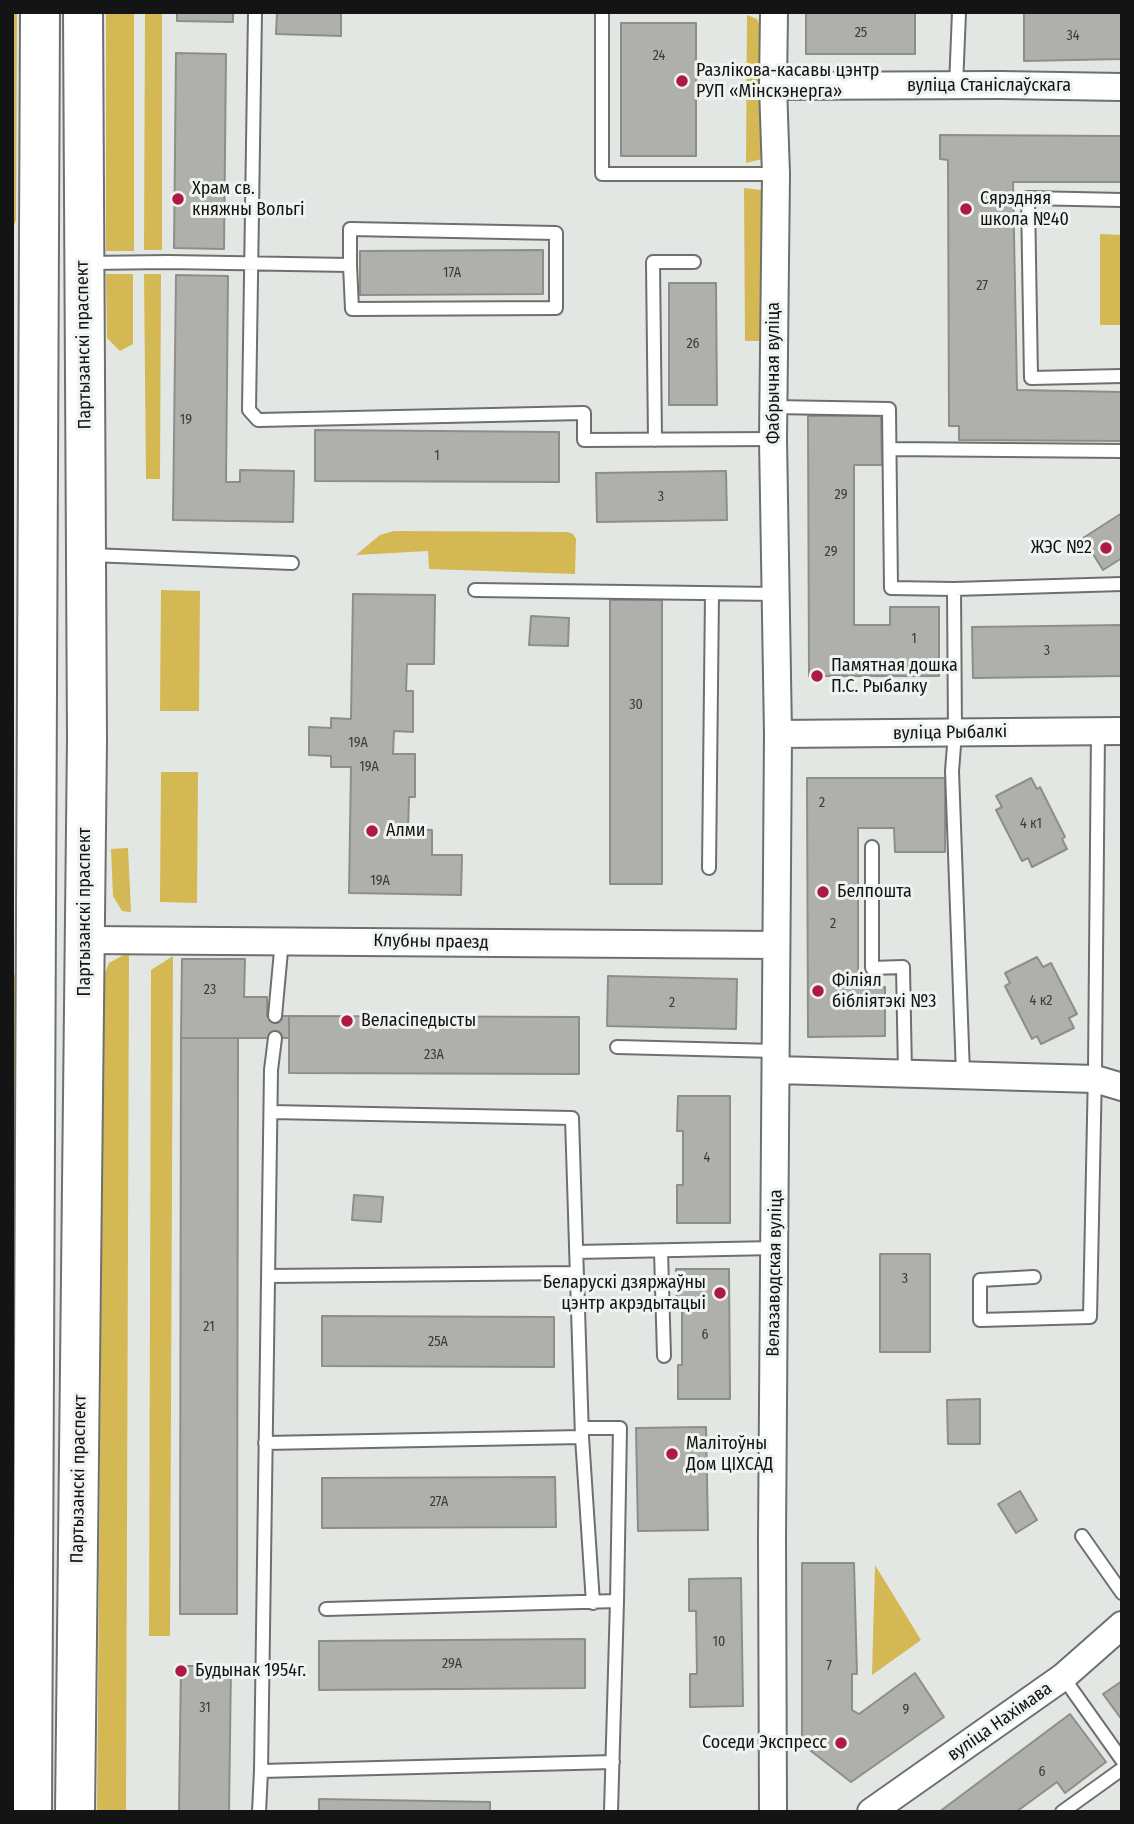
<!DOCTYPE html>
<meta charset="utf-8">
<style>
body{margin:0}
#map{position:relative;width:1134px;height:1824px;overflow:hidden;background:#e3e7e4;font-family:"Fira Sans Condensed",sans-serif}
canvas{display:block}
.frame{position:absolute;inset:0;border:14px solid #131413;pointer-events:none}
</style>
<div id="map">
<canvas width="1134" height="1824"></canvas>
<div class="frame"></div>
</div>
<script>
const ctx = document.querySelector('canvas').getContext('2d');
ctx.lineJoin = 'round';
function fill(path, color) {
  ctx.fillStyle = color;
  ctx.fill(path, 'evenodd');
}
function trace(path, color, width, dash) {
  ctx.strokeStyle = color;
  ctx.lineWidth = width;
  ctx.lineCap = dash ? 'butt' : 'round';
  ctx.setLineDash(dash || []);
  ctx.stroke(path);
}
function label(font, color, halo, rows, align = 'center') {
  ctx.font = font + ' "Fira Sans Condensed",sans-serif';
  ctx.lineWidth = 6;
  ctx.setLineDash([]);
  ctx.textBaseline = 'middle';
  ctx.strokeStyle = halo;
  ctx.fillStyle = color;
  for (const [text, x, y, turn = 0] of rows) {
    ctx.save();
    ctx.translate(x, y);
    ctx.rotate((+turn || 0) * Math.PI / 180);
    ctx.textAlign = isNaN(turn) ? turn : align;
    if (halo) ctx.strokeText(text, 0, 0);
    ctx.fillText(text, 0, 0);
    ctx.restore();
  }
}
fill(new Path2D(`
 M 12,12 L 17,12 L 16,220 L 12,231 Z
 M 106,12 L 134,12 L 134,251 L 106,251 Z
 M 145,12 L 162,12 L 162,250 L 144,250 Z
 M 747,15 L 757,19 L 761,28 L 764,341 L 745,341 L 744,188 L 761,190 L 762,159 L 746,163 Z
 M 1100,234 L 1122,235 L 1122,325 L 1100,325 Z
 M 106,274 L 133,274 L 133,344 L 120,351 L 107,338 Z
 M 144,274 L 161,274 L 160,479 L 146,479 Z
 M 394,531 L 568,532 L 573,534 L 576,539 L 575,574 L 429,569 L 428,551 L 356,555 L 380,535 Z
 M 161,590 L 200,591 L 199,711 L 160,711 Z
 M 161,772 L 198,772 L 197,903 L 160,902 Z
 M 128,848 L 131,912 L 122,911 L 113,896 L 111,849 Z
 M 129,952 L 126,1812 L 97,1812 L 104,975 L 109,963 Z
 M 173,956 L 170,1636 L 149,1636 L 151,970 Z
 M 12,975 L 16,975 L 12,1565 Z
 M 875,1565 L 921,1640 L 872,1675 Z`), '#d3b854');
const building = new Path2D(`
 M 177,12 L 233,12 L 233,22 L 177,21 Z
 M 277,12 L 341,12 L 341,36 L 276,34 Z
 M 806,12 L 915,12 L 915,54 L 806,54 Z
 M 1024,12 L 1122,12 L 1122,59 L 1024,61 Z
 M 621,23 L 696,23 L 696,156 L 621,156 Z
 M 176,53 L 226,54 L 224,249 L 174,248 Z
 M 940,135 L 1122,136 L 1122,182 L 1013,182 L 1017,390 L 1122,392 L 1122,441 L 959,440 L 959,426 L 949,426 L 948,160 L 940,159 Z
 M 543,250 L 543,294 L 360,295 L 360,251 Z
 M 176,275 L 228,276 L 226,482 L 240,482 L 240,470 L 294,471 L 293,522 L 173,520 Z
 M 669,283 L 716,283 L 717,405 L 669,405 Z
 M 808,416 L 881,416 L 882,465 L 854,465 L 854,625 L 890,625 L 890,607 L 939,607 L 939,676 L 809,676 Z
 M 315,430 L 559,432 L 559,482 L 315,481 Z
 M 726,471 L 727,520 L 597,522 L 596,473 Z
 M 1122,513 L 1122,558 L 1103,570 L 1083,538 Z
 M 353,594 L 435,595 L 434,664 L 407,664 L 406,691 L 413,691 L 413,732 L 394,731 L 393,754 L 415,754 L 415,797 L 409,797 L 408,829 L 432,830 L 432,855 L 462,855 L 461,895 L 349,893 L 351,767 L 331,767 L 331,756 L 309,755 L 309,727 L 331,728 L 331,718 L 351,719 Z
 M 610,600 L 662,600 L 662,884 L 610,884 Z
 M 531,616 L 569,618 L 568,646 L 529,645 Z
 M 1122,625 L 1122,676 L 973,678 L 972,627 Z
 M 807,778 L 945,778 L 945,852 L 895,852 L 894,828 L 858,828 L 858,987 L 885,987 L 885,1036 L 808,1037 Z
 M 1031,778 L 1037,789 L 1040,787 L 1065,837 L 1062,839 L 1067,849 L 1032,867 L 1028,858 L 1022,861 L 996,810 L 1002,807 L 996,796 Z
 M 1037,957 L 1043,967 L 1051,963 L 1077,1014 L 1069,1018 L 1074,1028 L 1041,1044 L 1037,1036 L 1032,1039 L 1005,986 L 1010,983 L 1005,973 Z
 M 182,959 L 245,959 L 244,997 L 267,997 L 267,1016 L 289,1016 L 289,1038 L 181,1038 Z
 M 608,976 L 737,979 L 736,1029 L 607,1026 Z
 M 289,1016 L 579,1017 L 579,1074 L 289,1073 Z
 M 181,1038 L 238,1038 L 237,1614 L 180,1614 Z
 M 678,1096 L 730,1096 L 730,1223 L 677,1223 L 677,1185 L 683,1185 L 683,1131 L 677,1131 Z
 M 354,1195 L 383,1197 L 381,1222 L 352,1220 Z
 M 880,1254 L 930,1254 L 930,1352 L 880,1352 Z
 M 676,1269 L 729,1269 L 730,1399 L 678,1399 L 678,1365 L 682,1365 L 682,1306 L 677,1306 Z
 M 322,1316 L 554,1317 L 554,1367 L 322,1366 Z
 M 980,1399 L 980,1444 L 948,1444 L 947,1400 Z
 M 706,1427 L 708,1530 L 638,1531 L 636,1428 Z
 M 555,1477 L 556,1527 L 322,1528 L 322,1478 Z
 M 1020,1491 L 1037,1520 L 1016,1533 L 998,1504 Z
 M 802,1563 L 854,1563 L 857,1674 L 852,1674 L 852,1710 L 859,1714 L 915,1673 L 944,1717 L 851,1782 L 802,1744 Z
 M 741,1578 L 743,1706 L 690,1707 L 690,1674 L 697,1674 L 696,1611 L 689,1611 L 689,1579 Z
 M 585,1639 L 585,1688 L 319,1690 L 319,1641 Z
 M 181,1666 L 231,1666 L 229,1812 L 179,1812 Z
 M 1122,1681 L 1122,1720 L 1103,1694 Z
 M 1070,1714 L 1106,1762 L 1065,1793 L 1057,1782 L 1016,1812 L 939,1812 Z
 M 319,1799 L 490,1802 L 490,1812 L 319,1812 Z`);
fill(building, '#afb0ac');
trace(building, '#8d8e8b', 2);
const service = new Path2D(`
 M 255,12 L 249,410 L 258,420 L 584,413 L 584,440 L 773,439
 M 602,12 L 602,174 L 776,174
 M 956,86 L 959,12
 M 1122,200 L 1028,198 L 1031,378 L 1122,376
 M 87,263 L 168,262 L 350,265 L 350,229 L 556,233 L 556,308 L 352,309 L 350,265
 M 773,407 L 889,409 L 891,588 L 954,589
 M 655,440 L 653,262 L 694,262
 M 890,449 L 1122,451
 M 91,555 L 292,563
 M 475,590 L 776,594
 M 872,847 L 872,968 L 903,967 L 905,1073
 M 709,868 L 712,594
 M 275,1016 L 282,940
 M 275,1038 L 271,1070 L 261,1771 L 613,1762
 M 617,1047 L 776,1051
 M 963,1074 L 952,771 L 955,733 L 954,589 L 1122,584
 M 271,1112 L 572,1118 L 582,1437 L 593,1603
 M 661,1251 L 664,1356
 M 576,1252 L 775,1248
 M 269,1276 L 576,1273
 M 1034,1277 L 980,1280 L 980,1320 L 1090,1317 L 1095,1070 L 1098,731
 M 582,1428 L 620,1428 L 617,1601
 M 265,1443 L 582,1437
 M 1082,1536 L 1122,1593
 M 326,1609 L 617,1601 L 611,1812
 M 1063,1677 L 1122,1760
 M 259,1812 L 261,1771
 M 1062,1812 L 1122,1769`);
const minor = new Path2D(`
 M 773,86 L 1000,85 L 1122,87
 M 778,734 L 1122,731
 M 86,940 L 776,945
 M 777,1070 L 1095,1079 L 1122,1087
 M 773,1812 L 772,1538 L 778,734 L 773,439 L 776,174 L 773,86 L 774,12
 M 871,1812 L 1063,1677 L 1122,1625`);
const primary = new Path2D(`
 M 32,1812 L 40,12
 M 75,1812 L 87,739 L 83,12`);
trace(service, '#6d706e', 16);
trace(minor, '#6d706e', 30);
trace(primary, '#6d706e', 42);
trace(service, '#fff', 12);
trace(minor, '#fff', 26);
trace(primary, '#fff', 38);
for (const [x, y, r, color] of [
 [682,81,7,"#ae1a42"],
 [178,199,7,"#ae1a42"],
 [966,209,7,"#ae1a42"],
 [1106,548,7,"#ae1a42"],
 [817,676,7,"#ae1a42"],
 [372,831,7,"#ae1a42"],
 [823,892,7,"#ae1a42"],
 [818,991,7,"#ae1a42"],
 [347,1021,7,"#ae1a42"],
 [720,1293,7,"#ae1a42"],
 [672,1454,7,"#ae1a42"],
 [181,1671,7,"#ae1a42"],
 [841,1743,7,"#ae1a42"]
]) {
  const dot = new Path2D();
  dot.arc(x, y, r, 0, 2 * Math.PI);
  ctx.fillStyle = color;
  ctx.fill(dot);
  trace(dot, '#f0f4f1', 2.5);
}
label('14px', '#3a3b39', null, [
 ["25",861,33],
 ["34",1073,36],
 ["24",659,56],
 ["17А",452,273],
 ["27",982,286],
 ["26",693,344],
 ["19",186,420],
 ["1",437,456],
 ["29",841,495],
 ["3",661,497],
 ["29",831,552],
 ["1",914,639],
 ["3",1047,651],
 ["30",636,705],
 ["19А",358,743],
 ["19А",369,767],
 ["2",822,803],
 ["4 к1",1031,824],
 ["19А",380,881],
 ["2",833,924],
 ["23",210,990],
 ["4 к2",1041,1001],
 ["2",672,1003],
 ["23А",434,1055],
 ["4",707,1158],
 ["3",905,1279],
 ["21",209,1327],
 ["6",705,1335],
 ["25А",438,1342],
 ["27А",439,1502],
 ["10",719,1642],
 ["29А",452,1664],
 ["7",829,1666],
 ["31",205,1708],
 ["9",906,1710],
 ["6",1042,1772]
]);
label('18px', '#131413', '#f0f4f1', [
 ["Разлікова-касавы цэнтр",696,71],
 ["РУП «Мінскэнерга»",696,92],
 ["Храм св.",192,189],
 ["княжны Вольгі",192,210],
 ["Сярэдняя",980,199],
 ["школа №40",980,220],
 ["ЖЭС №2",1092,548,"right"],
 ["Памятная дошка",831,666],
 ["П.С. Рыбалку",831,687],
 ["Алми",386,831],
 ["Белпошта",837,892],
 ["Філіял",832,981],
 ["бібліятэкі №3",832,1002],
 ["Веласіпедысты",361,1021],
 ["Беларускі дзяржаўны",706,1283,"right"],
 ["цэнтр акрэдытацыі",706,1304,"right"],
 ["Малітоўны",686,1444],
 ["Дом ЦІХСАД",686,1465],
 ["Будынак 1954г.",195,1671],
 ["Соседи Экспресс",827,1743,"right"]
], 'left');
label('18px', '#131413', '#f0f4f1', [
 ["вуліца Станіслаўскага",989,86],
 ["Партызанскі праспект",84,345,-91],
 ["Фабрычная вуліца",774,373,-90],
 ["вуліца Рыбалкі",950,733,-1],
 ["Партызанскі праспект",85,912,-90],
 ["Клубны праезд",431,942,1],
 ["Велазаводская вуліца",775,1273,-89],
 ["Партызанскі праспект",79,1479,-89],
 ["вуліца Нахімава",1000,1722,-35]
]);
</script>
